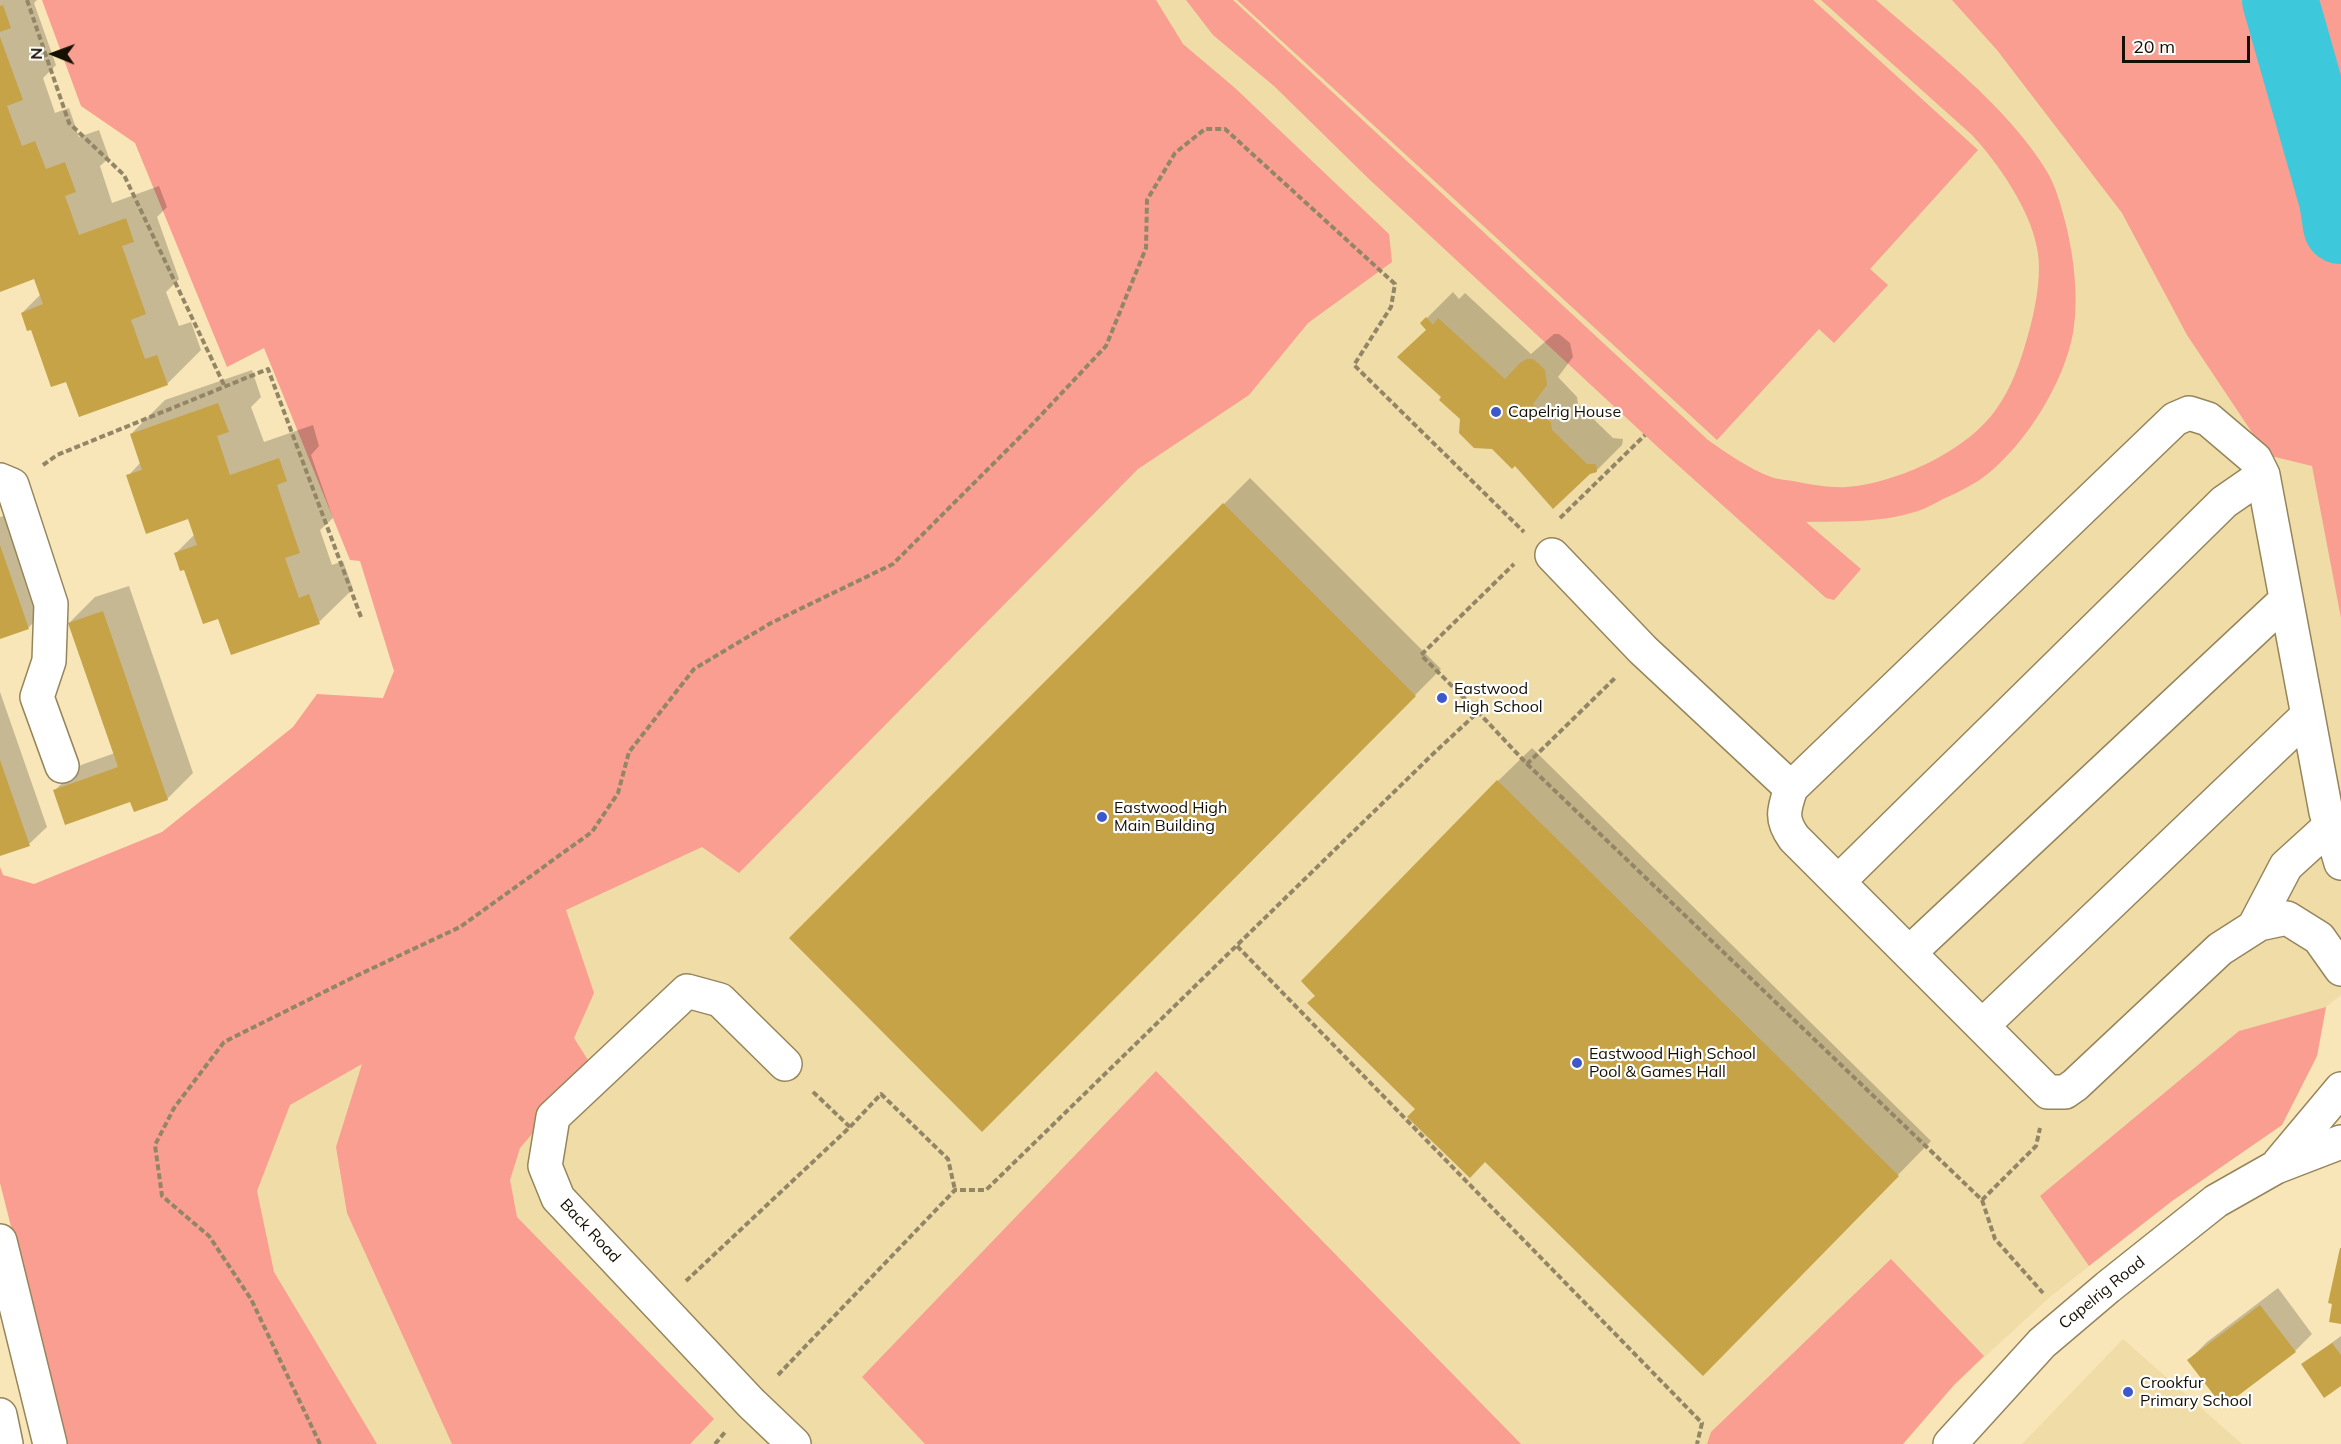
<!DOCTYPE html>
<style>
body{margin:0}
#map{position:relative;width:2341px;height:1444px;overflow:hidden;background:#f8e6b8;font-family:Mulish,sans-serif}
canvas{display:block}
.north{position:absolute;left:24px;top:24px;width:60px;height:60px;-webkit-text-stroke:4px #fff;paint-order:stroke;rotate:271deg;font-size:16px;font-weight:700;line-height:24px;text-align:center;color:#161002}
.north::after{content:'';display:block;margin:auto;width:21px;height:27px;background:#161002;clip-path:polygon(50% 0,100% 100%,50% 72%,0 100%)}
.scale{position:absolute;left:2122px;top:36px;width:128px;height:27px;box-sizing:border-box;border:3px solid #161002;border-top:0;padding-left:8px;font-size:18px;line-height:21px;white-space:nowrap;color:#161002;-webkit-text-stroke:4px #fff;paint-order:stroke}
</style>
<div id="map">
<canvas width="2341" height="1444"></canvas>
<div class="north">N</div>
<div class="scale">20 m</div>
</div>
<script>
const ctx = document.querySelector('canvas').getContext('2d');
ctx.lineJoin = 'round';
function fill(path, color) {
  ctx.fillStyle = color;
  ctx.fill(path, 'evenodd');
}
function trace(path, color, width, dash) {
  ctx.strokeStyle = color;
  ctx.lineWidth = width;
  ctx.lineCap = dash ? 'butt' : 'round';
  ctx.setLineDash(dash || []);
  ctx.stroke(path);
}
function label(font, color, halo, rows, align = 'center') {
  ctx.font = font + ' Mulish,sans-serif';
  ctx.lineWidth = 4.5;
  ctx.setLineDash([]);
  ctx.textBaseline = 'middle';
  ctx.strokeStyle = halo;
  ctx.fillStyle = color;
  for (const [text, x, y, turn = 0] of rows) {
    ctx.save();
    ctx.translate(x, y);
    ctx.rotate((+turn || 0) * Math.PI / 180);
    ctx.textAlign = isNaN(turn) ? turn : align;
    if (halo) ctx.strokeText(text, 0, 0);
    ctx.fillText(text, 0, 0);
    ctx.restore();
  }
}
fill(new Path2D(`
 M 1018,0 L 2266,0 L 2341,226 L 2341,995 L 2326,1007 L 2317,1056 L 2282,1125 L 2172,1201 L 2051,1296 L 1954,1385 L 1903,1444 L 134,1444 L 47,1224 Z
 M 2123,1339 L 2242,1444 L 2022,1444 Z`), '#f0dca7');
fill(new Path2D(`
 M 42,0 L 1156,0 L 1183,44 L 1235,88 L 1389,234 L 1392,262 L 1308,323 L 1249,395 L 1138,469 L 739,873 L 702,847 L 566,910 L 594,993 L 574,1038 L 591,1065 L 520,1148 L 510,1180 L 517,1217 L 714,1419 L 690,1444 L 452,1444 L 347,1213 L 336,1147 L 362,1064 L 290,1105 L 257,1191 L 274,1272 L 377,1444 L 66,1444 L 0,1183 L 0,867 L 3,875 L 34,884 L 162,832 L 293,727 L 317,694 L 383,698 L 394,671 L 360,561 L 350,560 L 264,348 L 227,367 L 135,143 L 81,106 Z
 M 1186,0 L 1233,0 L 1708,440 C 1728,454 1748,468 1771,477 C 1779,480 1789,480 1798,482 C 1813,485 1831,488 1847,487 C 1897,483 1968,451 1997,408 C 2011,388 2019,366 2026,342 C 2034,316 2043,275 2037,248 C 2030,209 1998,163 1972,135 L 1821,0 L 1876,0 C 1932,49 2007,106 2046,170 C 2056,186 2061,206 2066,225 C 2074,258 2079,299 2073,333 C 2064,382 2028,440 1990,472 C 1977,483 1959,492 1943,499 C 1935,503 1927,508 1918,511 C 1880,523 1846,521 1806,522 L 1861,569 L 1834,600 L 1826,598 L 1661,450 L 1370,180 L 1274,86 L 1213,35 Z
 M 1237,0 L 1813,0 L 1978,150 L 1870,269 L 1888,285 L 1834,343 L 1819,329 L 1717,440 Z
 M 1952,0 L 2341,0 L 2341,618 L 2312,466 L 2267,455 L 2187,335 L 2122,213 L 1997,50 Z
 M 2326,1007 L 2317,1056 L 2282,1125 L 2172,1201 L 2089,1266 L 2040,1196 L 2239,1031 Z
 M 1156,1071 L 1521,1444 L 925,1444 L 862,1377 Z
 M 1891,1259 L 1984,1356 L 1954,1385 L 1903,1444 L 1707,1444 L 1711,1432 Z`), '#f99e90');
fill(new Path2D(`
 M 0,0 L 37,0 L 34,3 L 56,65 L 43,78 L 55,113 L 69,108 L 79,137 L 99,130 L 109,158 L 100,166 L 112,203 L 159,186 L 167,207 L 157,217 L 179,279 L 166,292 L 179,326 L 191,322 L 201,350 L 167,384 L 67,380 L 22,313 L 41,294 L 35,277 L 0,290 Z
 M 1453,292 L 1459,299 L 1465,293 L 1531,354 L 1554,334 L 1559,334 L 1570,343 L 1573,357 L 1558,377 L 1577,397 L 1578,404 L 1613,438 L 1623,439 L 1622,445 L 1596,471 L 1589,473 L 1515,464 L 1461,419 L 1443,397 L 1427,329 L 1422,323 Z
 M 252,370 L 261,397 L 251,407 L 264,442 L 313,425 L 319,446 L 311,455 L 333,518 L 320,530 L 332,565 L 343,561 L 353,589 L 319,622 L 219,617 L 176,553 L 195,534 L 189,517 L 128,476 L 141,462 L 131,434 L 165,400 Z
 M 1250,478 L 1441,669 L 982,1130 L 791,938 Z
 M 13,513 L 46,610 L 29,627 L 0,638 L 0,517 Z
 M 129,586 L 193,773 L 167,799 L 130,800 L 54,791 L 81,765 L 115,753 L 69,623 L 95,597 Z
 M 0,692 L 47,827 L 29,844 L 0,854 Z
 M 1532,748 L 1931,1141 L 1737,1340 L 1485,1160 L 1417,1109 L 1317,995 L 1498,781 Z
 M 2278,1288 L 2312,1334 L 2295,1351 L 2189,1360 L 2207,1342 Z
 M 2341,1336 L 2341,1384 L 2303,1364 Z`), '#0003');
trace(new Path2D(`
 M 2280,0 L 2337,200 L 2341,226`), '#3dc8dc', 76);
fill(new Path2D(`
 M 3,5 L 11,28 L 0,32 L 0,6 Z
 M 0,37 L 23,100 L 7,106 L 22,146 L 35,141 L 46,169 L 65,162 L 76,192 L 65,196 L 79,235 L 126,218 L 134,242 L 122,246 L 146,314 L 131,320 L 145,359 L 157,355 L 168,385 L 79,417 L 66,382 L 51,387 L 31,330 L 27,331 L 21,313 L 43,304 L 34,279 L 0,292 Z
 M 1426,317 L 1433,325 L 1438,318 L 1505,379 L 1520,363 L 1527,359 L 1533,359 L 1539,364 L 1545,370 L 1547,385 L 1533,404 L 1551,423 L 1552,430 L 1587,464 L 1596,464 L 1597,472 L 1590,474 L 1553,509 L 1515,466 L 1512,469 L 1492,449 L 1474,448 L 1459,433 L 1460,419 L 1439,400 L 1441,397 L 1397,357 L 1426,330 L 1420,323 Z
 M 218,403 L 229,432 L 217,436 L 230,475 L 279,458 L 287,481 L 277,485 L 300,553 L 285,558 L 299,598 L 309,594 L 320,624 L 231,655 L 218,619 L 203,624 L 184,570 L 180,571 L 174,553 L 197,545 L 188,519 L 146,534 L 126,475 L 142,470 L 130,434 Z
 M 1223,503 L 1416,696 L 982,1132 L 789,938 Z
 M 0,545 L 29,629 L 0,639 Z
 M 103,611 L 168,800 L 134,812 L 130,802 L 65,825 L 53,790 L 118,767 L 68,623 Z
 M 0,760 L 30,846 L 0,856 Z
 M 1497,780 L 1899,1176 L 1703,1376 L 1485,1162 L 1470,1178 L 1407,1117 L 1415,1109 L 1307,1003 L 1315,996 L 1301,981 Z
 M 2340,1248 L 2341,1248 L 2341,1324 L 2329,1322 L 2332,1304 L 2328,1303 Z
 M 2260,1305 L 2296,1352 L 2223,1407 L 2187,1360 Z
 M 2332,1343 L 2341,1355 L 2341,1386 L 2324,1398 L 2301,1364 Z`), '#c5a346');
const minor = new Path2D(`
 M 0,480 L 12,485 L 51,604 L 49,661 L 37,697 L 62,766
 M 1552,555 L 1643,650 L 1791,788
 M 2341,863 L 2326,812 L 2263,475 L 2255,459 L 2208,419 L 2189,413 L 2175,419 L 1791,788 C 1784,809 1780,819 1794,838 L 2048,1092 L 2065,1092 L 2075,1085 L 2220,949 L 2259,924 L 2287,918 L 2319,938 L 2341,969
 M 1838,882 L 2224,502 L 2263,475
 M 2254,927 L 2286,866 L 2330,826
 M 1909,953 L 2286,600
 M 1982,1026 L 2308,715
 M 785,1064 L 720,1000 L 687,991 L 553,1117 L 545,1166 L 558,1198 L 751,1403 L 794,1444
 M 2279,1163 L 2341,1089
 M 0,1241 L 50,1444
 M 0,1415 L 6,1444
 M 1950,1444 L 2042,1343 L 2108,1287 L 2216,1201 L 2276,1167 L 2341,1142`);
trace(minor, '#96855b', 36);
trace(new Path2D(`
 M 27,0 L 69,123 L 124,175 L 225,387
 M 43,465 L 57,455 L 268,369 L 361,617
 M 1560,518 L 1645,435
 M 1478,712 L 1421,655 L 1514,564
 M 1527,764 L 1982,1200 L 2036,1146 L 2040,1128
 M 1237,946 L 1702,1423 L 1697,1444
 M 850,1127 L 881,1094 L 948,1159 L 955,1190
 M 1982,1200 L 1995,1239 L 2043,1293
 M 686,1281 L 850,1127 L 811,1090
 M 778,1375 L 955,1190 L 986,1190 L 1435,752 L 1478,712 L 1527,764 L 1616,677
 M 320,1444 L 251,1299 L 209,1236 L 162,1196 L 155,1145 L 174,1108 L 224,1042 L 356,976 L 460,927 L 592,832 L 618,793 L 629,752 L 694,669 L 771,623 L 893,564 L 1026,431 L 1106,346 L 1146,248 L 1147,200 L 1175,153 L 1205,129 L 1225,129 L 1395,284 L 1391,307 L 1354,365 L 1524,532
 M 715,1444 L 726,1431`), '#938667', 4, [6, 3]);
trace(minor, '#fff', 33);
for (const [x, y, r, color] of [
 [1496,412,6,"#3d58ca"],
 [1442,698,6,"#3d58ca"],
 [1102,817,6,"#3d58ca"],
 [1577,1063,6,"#3d58ca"],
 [2128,1392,6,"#3d58ca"]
]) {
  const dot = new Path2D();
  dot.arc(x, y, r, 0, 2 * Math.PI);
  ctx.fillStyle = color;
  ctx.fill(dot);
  trace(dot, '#fff', 2);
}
label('16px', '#161002', '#fff', [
 ["Capelrig House",1508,412],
 ["Eastwood",1454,689],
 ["High School",1454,707],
 ["Eastwood High",1114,808],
 ["Main Building",1114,826],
 ["Eastwood High School",1589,1054],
 ["Pool & Games Hall",1589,1072],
 ["Crookfur",2140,1383],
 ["Primary School",2140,1401]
], 'left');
label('16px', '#161002', '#fff', [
 ["Back Road",590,1231,47],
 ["Capelrig Road",2102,1293,-39]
]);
</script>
